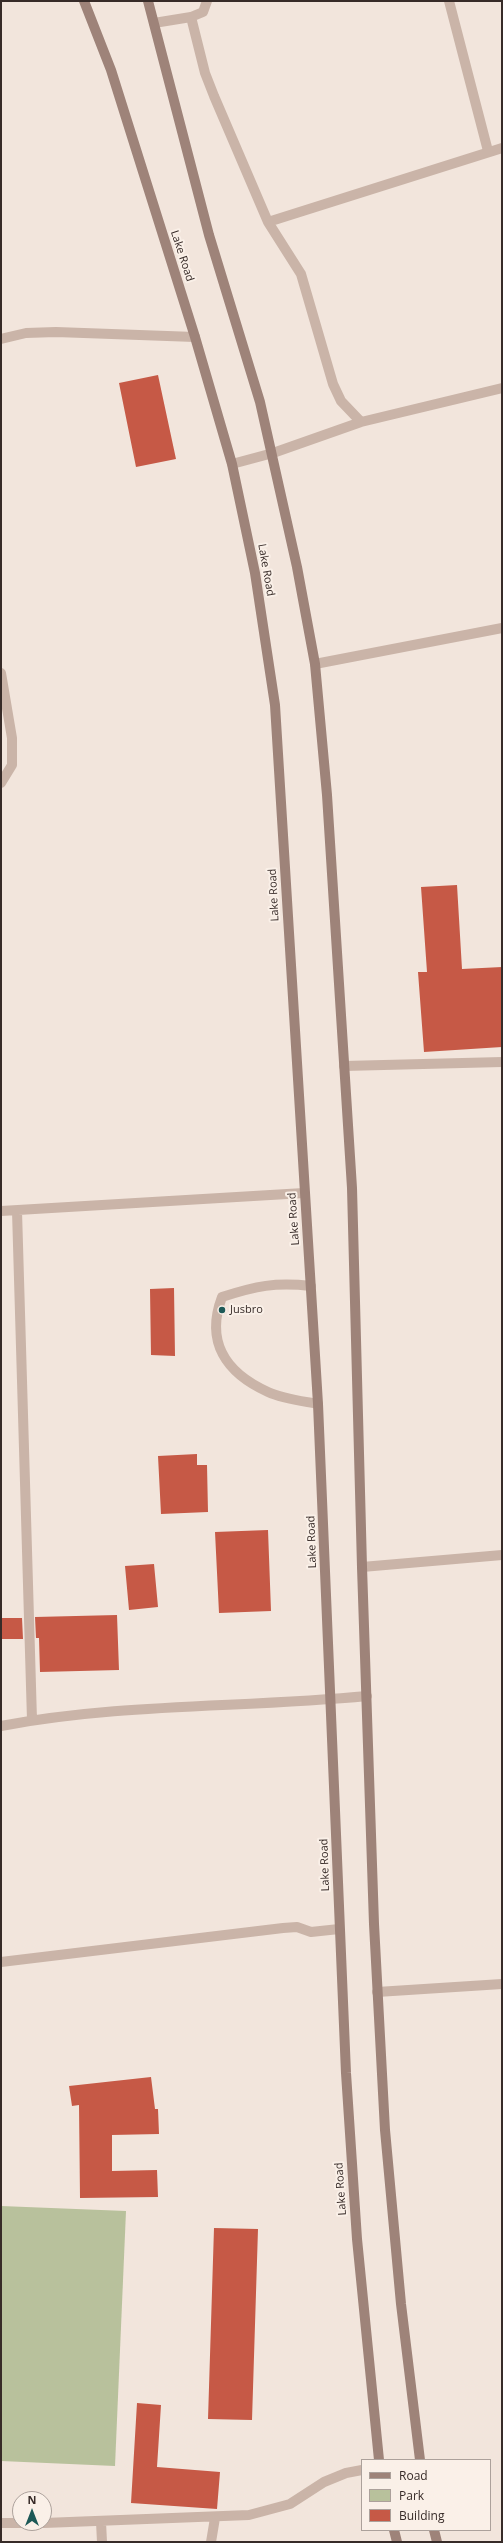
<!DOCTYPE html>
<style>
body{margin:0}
#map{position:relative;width:503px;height:2543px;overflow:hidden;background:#f2e5dc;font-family:"Open Sans",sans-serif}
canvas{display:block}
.frame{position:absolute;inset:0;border:2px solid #372b28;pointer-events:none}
.legend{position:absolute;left:361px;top:2459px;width:130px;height:72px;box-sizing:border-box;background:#faf0e8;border:1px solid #aca19b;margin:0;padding:5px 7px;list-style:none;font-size:12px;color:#372b28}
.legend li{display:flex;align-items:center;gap:8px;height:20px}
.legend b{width:20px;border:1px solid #aca19b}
.north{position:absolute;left:12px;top:2491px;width:40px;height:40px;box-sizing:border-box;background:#faf0e8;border:1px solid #aca19b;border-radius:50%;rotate:0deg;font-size:11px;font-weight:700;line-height:16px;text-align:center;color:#372b28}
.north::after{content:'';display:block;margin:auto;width:14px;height:18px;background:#1d5957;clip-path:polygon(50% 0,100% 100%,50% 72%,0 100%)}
</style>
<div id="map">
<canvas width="503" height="2543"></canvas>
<div class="frame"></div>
<ul class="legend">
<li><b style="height:5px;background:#9e8379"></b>Road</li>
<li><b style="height:11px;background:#b8c19c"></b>Park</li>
<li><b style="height:11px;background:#c65946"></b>Building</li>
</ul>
<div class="north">N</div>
</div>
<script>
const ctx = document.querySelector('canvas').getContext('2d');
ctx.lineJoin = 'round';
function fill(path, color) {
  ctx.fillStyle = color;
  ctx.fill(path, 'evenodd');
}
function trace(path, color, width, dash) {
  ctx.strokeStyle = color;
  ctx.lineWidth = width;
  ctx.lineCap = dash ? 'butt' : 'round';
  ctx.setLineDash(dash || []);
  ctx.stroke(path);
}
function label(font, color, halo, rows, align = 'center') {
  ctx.font = font + ' "Open Sans",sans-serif';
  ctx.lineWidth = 4;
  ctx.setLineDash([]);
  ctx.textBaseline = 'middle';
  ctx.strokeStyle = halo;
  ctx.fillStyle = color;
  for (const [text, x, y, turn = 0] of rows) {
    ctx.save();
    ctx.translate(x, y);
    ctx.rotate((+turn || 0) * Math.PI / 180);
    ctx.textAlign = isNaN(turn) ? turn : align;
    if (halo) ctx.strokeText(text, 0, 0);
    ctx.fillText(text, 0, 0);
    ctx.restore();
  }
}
fill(new Path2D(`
 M 1,2206 L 126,2211 L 115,2466 L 1,2461 Z`), '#b8c19c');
fill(new Path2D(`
 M 158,375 L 176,459 L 136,467 L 119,383 Z
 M 457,885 L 462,969 L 502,967 L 502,1047 L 424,1052 L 418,972 L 427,972 L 421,887 Z
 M 174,1288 L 175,1356 L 151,1355 L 150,1289 Z
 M 197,1454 L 197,1465 L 207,1465 L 208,1512 L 161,1514 L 158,1456 Z
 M 268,1530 L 271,1611 L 219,1613 L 215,1532 Z
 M 154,1564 L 158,1607 L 129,1610 L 125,1566 Z
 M 117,1615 L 119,1670 L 40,1672 L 39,1638 L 36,1638 L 35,1617 Z
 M 1,1618 L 22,1618 L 23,1639 L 1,1639 Z
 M 151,2077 L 155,2109 L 158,2109 L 159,2134 L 112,2135 L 112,2171 L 157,2170 L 158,2197 L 80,2198 L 79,2105 L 72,2106 L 69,2086 Z
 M 214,2228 L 258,2229 L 252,2420 L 208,2419 Z
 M 137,2403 L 161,2405 L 157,2467 L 220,2472 L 217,2509 L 131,2503 Z`), '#c65946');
trace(new Path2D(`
 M 311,1286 C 275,1282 256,1286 222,1297 C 205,1342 226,1373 268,1392 C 283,1399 302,1401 318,1404`), '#cab4a8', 10);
trace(new Path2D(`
 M 449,1 L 488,151
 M 191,17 L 205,73 L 214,96 L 268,222 L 301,274 L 333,384 L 341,401 L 361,422
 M 154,23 L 191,17 L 203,12 L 207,1
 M 268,222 L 502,148
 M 1,339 L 26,333 L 56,332 L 195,337
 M 232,464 L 273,453 L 361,422 L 502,388
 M 315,664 L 502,628
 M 1,673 L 12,738 L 12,765 L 1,783
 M 344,1066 L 502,1062
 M 1,1211 L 304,1193
 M 17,1211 L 32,1720
 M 362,1567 L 502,1555
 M 1,1726 C 121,1703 245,1708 367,1696
 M 1,1962 L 283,1928 L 297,1927 L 311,1932 L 339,1929
 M 377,1992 L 502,1984
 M 101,2522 L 102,2542
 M 1,2523 L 43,2523
 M 44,2523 L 249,2515 L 290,2504 L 324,2482 L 346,2473 L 362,2470
 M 211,2542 L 215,2518`), '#cab4a8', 10);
trace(new Path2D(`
 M 84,1 L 111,70 L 195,337 L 232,464 L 255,573 L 275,705 L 318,1404 L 346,2073 L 357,2239 L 379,2460
 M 148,1 L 209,235 L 260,402 L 297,567 L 315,664 L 327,795 L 352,1188 L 362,1567 L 374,1924 L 385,2130 L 401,2304 L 420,2460
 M 394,2530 L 397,2542
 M 434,2530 L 437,2542`), '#9e8379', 10);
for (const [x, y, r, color] of [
 [222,1310,4,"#1d5957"]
]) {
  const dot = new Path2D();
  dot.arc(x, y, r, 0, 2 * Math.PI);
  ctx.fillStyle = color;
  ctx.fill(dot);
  trace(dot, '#faf0e8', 1.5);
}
label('11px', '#372b28', '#faf0e8', [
 ["Lake Road",182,256,72],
 ["Lake Road",266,570,80],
 ["Lake Road",274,895,-93],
 ["Lake Road",294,1219,-94],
 ["Lake Road",312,1542,-92],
 ["Lake Road",325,1865,-92],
 ["Lake Road",341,2189,-94]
]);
label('11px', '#372b28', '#faf0e8', [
 ["Jusbro",230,1310]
], 'left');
</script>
